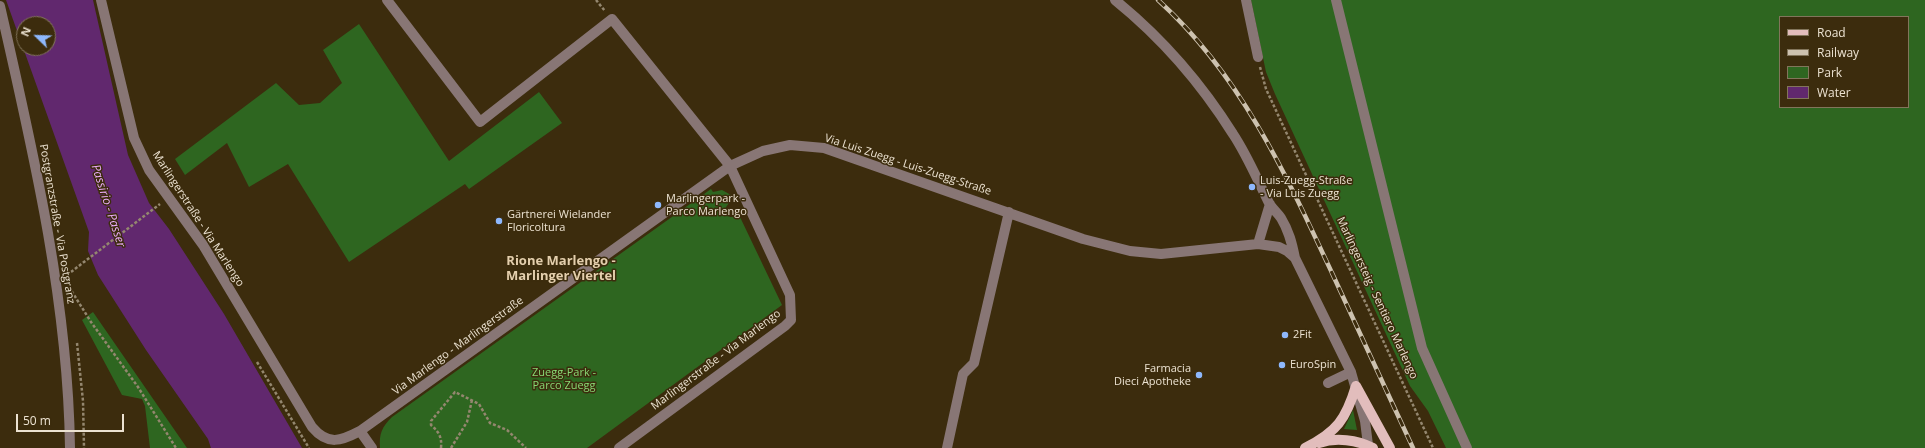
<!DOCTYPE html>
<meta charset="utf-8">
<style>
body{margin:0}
#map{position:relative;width:1925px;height:448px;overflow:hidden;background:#3c2c0d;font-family:"Open Sans",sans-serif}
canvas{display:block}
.legend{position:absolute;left:1779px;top:16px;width:130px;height:92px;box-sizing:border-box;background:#3c2c0d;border:1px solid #82755b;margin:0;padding:5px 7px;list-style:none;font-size:12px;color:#ece2d1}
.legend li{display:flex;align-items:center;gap:8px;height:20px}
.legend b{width:20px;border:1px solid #82755b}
.north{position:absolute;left:16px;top:16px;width:40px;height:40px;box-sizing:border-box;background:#3c2c0d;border:1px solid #82755b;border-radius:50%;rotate:293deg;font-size:11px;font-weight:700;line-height:16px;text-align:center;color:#ece2d1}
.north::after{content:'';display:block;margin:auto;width:14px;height:18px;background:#8eb8fd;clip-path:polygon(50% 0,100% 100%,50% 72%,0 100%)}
.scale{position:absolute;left:16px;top:414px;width:108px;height:18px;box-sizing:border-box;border:2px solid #ece2d1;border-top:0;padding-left:5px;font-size:12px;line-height:14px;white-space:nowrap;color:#ece2d1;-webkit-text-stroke:3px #3c2c0d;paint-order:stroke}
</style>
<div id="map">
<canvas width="1925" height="448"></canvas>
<ul class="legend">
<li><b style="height:5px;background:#e2bdbc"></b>Road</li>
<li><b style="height:5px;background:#cdc2af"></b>Railway</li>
<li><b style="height:11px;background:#2e6620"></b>Park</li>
<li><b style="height:11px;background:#61286e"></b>Water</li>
</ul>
<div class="north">N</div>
<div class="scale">50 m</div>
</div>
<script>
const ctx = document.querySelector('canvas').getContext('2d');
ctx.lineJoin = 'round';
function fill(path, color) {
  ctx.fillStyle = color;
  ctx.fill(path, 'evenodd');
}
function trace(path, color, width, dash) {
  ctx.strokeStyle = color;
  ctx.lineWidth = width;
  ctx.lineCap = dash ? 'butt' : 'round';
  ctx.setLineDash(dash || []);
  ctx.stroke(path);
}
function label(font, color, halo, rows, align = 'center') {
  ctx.font = font + ' "Open Sans",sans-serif';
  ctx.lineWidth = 3;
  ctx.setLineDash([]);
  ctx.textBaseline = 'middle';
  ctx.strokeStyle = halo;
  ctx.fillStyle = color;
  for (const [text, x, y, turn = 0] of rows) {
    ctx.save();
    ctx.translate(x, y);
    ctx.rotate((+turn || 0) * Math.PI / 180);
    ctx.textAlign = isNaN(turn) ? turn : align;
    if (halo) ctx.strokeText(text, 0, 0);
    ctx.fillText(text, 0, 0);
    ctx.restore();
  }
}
fill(new Path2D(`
 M 1251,0 L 1925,0 L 1925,448 L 1446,448 L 1428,411 L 1410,386 L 1275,94 L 1266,72 ZM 1780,17 L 1908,17 L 1908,107 L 1780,107 Z
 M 359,24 L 449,161 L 539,92 L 562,123 L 469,189 L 465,184 L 349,262 L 288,164 L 249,187 L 227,143 L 185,175 L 175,159 L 276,83 L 299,105 L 320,103 L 342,83 L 323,50 Z
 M 711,189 L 713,192 L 722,190 L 731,195 L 731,200 L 724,210 L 730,217 L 740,217 L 782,305 L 587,448 L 380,448 C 379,433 382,427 392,417 Z
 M 93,312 L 187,448 L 150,448 L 145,406 L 142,399 L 122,395 L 82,320 Z
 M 1353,410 L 1357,430 L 1344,429 Z`), '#2e6620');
fill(new Path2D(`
 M 6,0 L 93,0 L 128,155 L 149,203 L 169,229 L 224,314 L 302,448 L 211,448 L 208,439 L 146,350 L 98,275 L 88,251 L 89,232 ZM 24,24 L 48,24 L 48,48 L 24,48 Z`), '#61286e');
trace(new Path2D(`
 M 596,0 L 605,11
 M 1260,67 L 1266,89 L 1433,448
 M 67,275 L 160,204
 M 69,287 L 91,322 L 138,387 L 176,448
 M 77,343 L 83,401 L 84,448
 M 257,362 L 309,448
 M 441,448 C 442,437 439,432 431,425 L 431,421 L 455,392 L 479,404 L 490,423 L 507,430 L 526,448
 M 451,448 L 467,422 L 472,400`), '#94876f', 2.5, [3, 2]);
trace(new Path2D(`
 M 101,0 L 134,138 L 149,170 L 203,245 L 312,427 C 328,446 341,441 360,431 L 730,166 L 763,151 L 790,145 L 824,148 L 1083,239 L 1130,251 L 1161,254 L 1258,244 L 1279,247 L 1287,251 L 1295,258
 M 387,0 L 480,122 L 612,19 L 730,166 L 790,295 L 791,320 L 785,326 L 619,448
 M 1115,0 C 1162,38 1201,83 1233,134 C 1247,155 1257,179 1268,201 C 1271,208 1277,212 1281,218 C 1289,231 1292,243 1295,258 L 1351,372 L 1365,421 L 1368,445
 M 1246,0 L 1258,57
 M 1336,0 L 1422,348 L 1467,448
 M 0,6 C 33,151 68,299 70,448
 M 1258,244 L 1270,204
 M 1328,383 L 1351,372
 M 360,431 L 372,448
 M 947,448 L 963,374 L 974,363 L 1009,212`), '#887675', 10);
trace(new Path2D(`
 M 1356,386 L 1390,448
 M 1319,443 C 1336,437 1357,440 1373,448
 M 1305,448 C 1337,432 1346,419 1356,386`), '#e2bdbc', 10);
const rail = new Path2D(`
 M 1158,0 C 1240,74 1286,174 1332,273 C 1359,331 1386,390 1413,448`);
trace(rail, '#cdc2af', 4.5);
trace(rail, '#3c2c0d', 3, [9]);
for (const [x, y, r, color] of [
 [1252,187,4,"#8eb8fd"],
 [658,205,4,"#8eb8fd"],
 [499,221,4,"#8eb8fd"],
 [1285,335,4,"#8eb8fd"],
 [1282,365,4,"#8eb8fd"],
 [1199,375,4,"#8eb8fd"]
]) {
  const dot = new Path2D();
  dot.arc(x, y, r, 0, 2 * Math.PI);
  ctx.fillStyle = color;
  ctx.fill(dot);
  trace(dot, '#3c2c0d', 1.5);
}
label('11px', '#ece2d1', '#3c2c0d', [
 ["Via Luis Zuegg - Luis-Zuegg-Straße",908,165,18],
 ["Marlingerstraße - Via Marlengo",198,219,57],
 ["Postgranzstraße - Via Postgranz",57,224,80],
 ["Marlingersteig - Sentiero Marlengo",1377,298,65],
 ["Via Marlengo - Marlingerstraße",458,346,-36],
 ["Marlingerstraße - Via Marlengo",716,360,-37]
]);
label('11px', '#ece2d1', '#3c2c0d', [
 ["Luis-Zuegg-Straße",1260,181],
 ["- Via Luis Zuegg",1260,194],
 ["Marlingerpark -",666,199],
 ["Parco Marlengo",666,212],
 ["Gärtnerei Wielander",507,215],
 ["Floricoltura",507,228],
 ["2Fit",1293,335],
 ["EuroSpin",1290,365],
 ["Farmacia",1191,369,"right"],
 ["Dieci Apotheke",1191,382,"right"]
], 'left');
label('11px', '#87d974', '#3c2c0d', [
 ["Zuegg-Park -",564,373],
 ["Parco Zuegg",564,386]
]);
label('italic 12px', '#edaefd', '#3c2c0d', [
 ["Passirio - Passer",108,206,72]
]);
label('bold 13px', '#e4cfad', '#3c2c0d', [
 ["Rione Marlengo -",561,261],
 ["Marlinger Viertel",561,276]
]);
</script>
